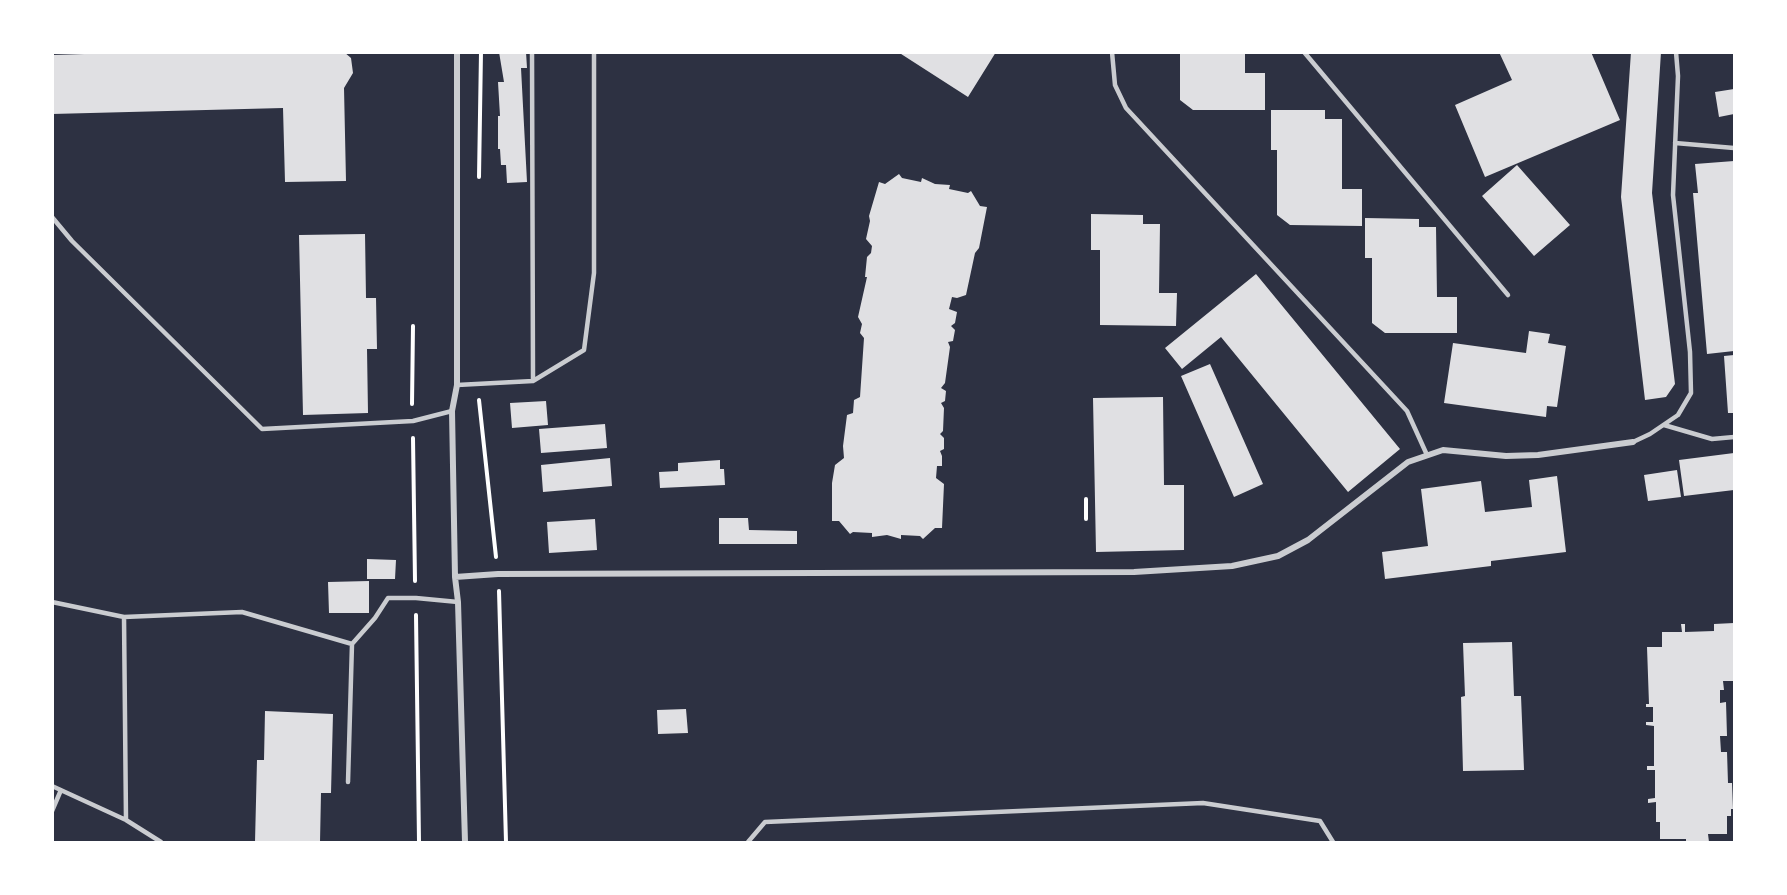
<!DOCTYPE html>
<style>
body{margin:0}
#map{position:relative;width:1787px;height:895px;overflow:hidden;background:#2d3142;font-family:Inter,sans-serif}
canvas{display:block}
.frame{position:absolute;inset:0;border:54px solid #fff;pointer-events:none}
</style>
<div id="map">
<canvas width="1787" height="895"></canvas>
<div class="frame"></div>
</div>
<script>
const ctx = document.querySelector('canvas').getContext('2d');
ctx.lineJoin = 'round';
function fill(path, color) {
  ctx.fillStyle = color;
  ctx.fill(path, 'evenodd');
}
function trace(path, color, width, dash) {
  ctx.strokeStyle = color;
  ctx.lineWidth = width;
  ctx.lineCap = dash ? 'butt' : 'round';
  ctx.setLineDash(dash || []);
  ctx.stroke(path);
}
fill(new Path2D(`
 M 148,52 L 344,52 L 351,58 L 353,73 L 344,88 L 346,181 L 285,182 L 283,108 L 52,114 L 52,55 Z
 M 499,52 L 526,52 L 527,68 L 521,68 L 527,182 L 507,183 L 506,165 L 501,165 L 500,149 L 498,149 L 498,116 L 500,116 L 498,82 L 504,82 Z
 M 898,52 L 996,52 L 968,97 Z
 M 1180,52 L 1245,52 L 1245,73 L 1265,73 L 1265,110 L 1193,110 L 1180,100 Z
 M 1499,52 L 1591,52 L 1620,120 L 1485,177 L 1455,105 L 1512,80 Z
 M 1631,52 L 1661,52 L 1652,193 L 1675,384 L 1666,397 L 1645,400 L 1621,197 Z
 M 1734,89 L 1734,114 L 1719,117 L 1715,92 Z
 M 1271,110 L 1325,110 L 1325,119 L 1342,119 L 1342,189 L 1362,189 L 1362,226 L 1290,225 L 1277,215 L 1277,150 L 1271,150 Z
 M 1734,161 L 1734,351 L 1707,354 L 1693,193 L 1698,193 L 1695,164 Z
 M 1517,165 L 1570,225 L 1534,256 L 1482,196 Z
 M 899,174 L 902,178 L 921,182 L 922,178 L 935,184 L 950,185 L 949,189 L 968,193 L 971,191 L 980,206 L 987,207 L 979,248 L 975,253 L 966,295 L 957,298 L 952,297 L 949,309 L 957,312 L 955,323 L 951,326 L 955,330 L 953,341 L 948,342 L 950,347 L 945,383 L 941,388 L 946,391 L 945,401 L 941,403 L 944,408 L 943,431 L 940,434 L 944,438 L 944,449 L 940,451 L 942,456 L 942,466 L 937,466 L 936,478 L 944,484 L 942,528 L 935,528 L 923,539 L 920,536 L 901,535 L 901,539 L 887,535 L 872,537 L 872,533 L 853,532 L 850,534 L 839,521 L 832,521 L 832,483 L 835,465 L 844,458 L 843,446 L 847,415 L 853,413 L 854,400 L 860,397 L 864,338 L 860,333 L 862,324 L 858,317 L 867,277 L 865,277 L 867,257 L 871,253 L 872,246 L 866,239 L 870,221 L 869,216 L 879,182 L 885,184 Z
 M 1091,214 L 1143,215 L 1143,224 L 1160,224 L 1159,293 L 1177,293 L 1176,326 L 1100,325 L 1100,250 L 1091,250 Z
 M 1365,218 L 1419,219 L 1419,227 L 1436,227 L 1437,297 L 1457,297 L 1457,333 L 1385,333 L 1372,323 L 1372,258 L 1365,258 Z
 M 365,234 L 366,298 L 376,298 L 377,349 L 367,349 L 368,413 L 303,415 L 299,235 Z
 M 1256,274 L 1400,449 L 1348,492 L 1221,337 L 1182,369 L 1165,348 Z
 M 1529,331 L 1550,334 L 1548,343 L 1566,346 L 1557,407 L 1547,406 L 1546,417 L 1444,403 L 1453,343 L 1526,353 Z
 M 1734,355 L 1734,413 L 1728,413 L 1724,356 Z
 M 1210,364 L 1263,484 L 1234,497 L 1181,376 Z
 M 1163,397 L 1164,485 L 1184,485 L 1184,550 L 1096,552 L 1093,398 Z
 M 546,401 L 548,425 L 512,428 L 510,403 Z
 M 605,424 L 607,448 L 541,453 L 539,429 Z
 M 1734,453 L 1734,490 L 1684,496 L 1679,460 Z
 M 610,458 L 612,486 L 543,492 L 541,465 Z
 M 720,460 L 720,469 L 724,469 L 725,485 L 660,488 L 659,472 L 678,471 L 678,463 Z
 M 1677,470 L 1681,497 L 1648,501 L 1644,475 Z
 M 1557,476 L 1566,552 L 1491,561 L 1491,566 L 1385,579 L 1382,552 L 1428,546 L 1421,489 L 1481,481 L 1485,512 L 1532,507 L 1529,480 Z
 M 719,518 L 748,518 L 749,530 L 797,531 L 797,544 L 719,544 Z
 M 595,519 L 597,550 L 549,553 L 547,522 Z
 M 367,559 L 396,560 L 395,579 L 367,579 Z
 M 369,581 L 369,613 L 329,613 L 328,582 Z
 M 1734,623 L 1734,681 L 1723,681 L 1724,690 L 1720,690 L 1720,703 L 1726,702 L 1727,736 L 1720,736 L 1721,752 L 1727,752 L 1728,783 L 1732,783 L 1733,809 L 1731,809 L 1731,816 L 1727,816 L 1727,834 L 1708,834 L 1709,842 L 1686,842 L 1686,839 L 1660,839 L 1660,822 L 1656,822 L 1656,802 L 1648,803 L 1648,799 L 1655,798 L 1655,770 L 1647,770 L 1647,766 L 1654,766 L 1654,726 L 1646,725 L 1646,722 L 1653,722 L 1653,707 L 1646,707 L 1646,704 L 1649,704 L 1647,647 L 1662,647 L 1662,632 L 1682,632 L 1681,624 L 1685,624 L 1685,632 L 1714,631 L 1714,624 Z
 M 1512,642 L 1514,696 L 1521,696 L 1524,770 L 1463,771 L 1461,697 L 1465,696 L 1463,643 Z
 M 686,709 L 688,733 L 658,734 L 657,710 Z
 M 265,711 L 333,714 L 331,793 L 321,793 L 320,842 L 255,842 L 257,760 L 264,760 Z`), '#e0e0e3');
trace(new Path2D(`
 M 479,177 L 481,52
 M 479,400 L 496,557
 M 412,404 L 413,326
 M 413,438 L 415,581
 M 1086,519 L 1086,499
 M 499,591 L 506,842
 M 416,615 L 419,842`), '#fff', 4);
trace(new Path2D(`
 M 532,52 L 533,381
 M 1112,52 L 1115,85 L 1126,108 L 1407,411 L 1427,455
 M 1304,52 L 1508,295
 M 1675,143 L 1734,148
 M 52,217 L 72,241 L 262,429 L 413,421 L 452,411
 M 457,385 L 533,381 L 584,350 L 594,273 L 594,52
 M 1664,425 L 1712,439 L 1734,437
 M 1633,442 L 1650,434 L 1678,415 L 1691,393 L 1690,352 L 1673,195 L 1678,76 L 1676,52
 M 52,602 L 124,617 L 242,612 L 352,644
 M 348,782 L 352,644 L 375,618 L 388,598 L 416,598 L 458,602
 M 52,786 L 126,820 L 124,617
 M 52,811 L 61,790
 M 126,820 L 161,842
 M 748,842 L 765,822 L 1203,803 L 1320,821 L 1333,842`), '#caccd0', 4.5);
trace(new Path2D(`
 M 457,52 L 457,385 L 452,411 L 455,577 L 458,602 L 465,842
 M 455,577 L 498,574 L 1134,572 L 1232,566 L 1278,556 L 1308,540 L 1408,462 L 1443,450 L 1506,456 L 1538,455 L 1633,442`), '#caccd0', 6);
</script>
